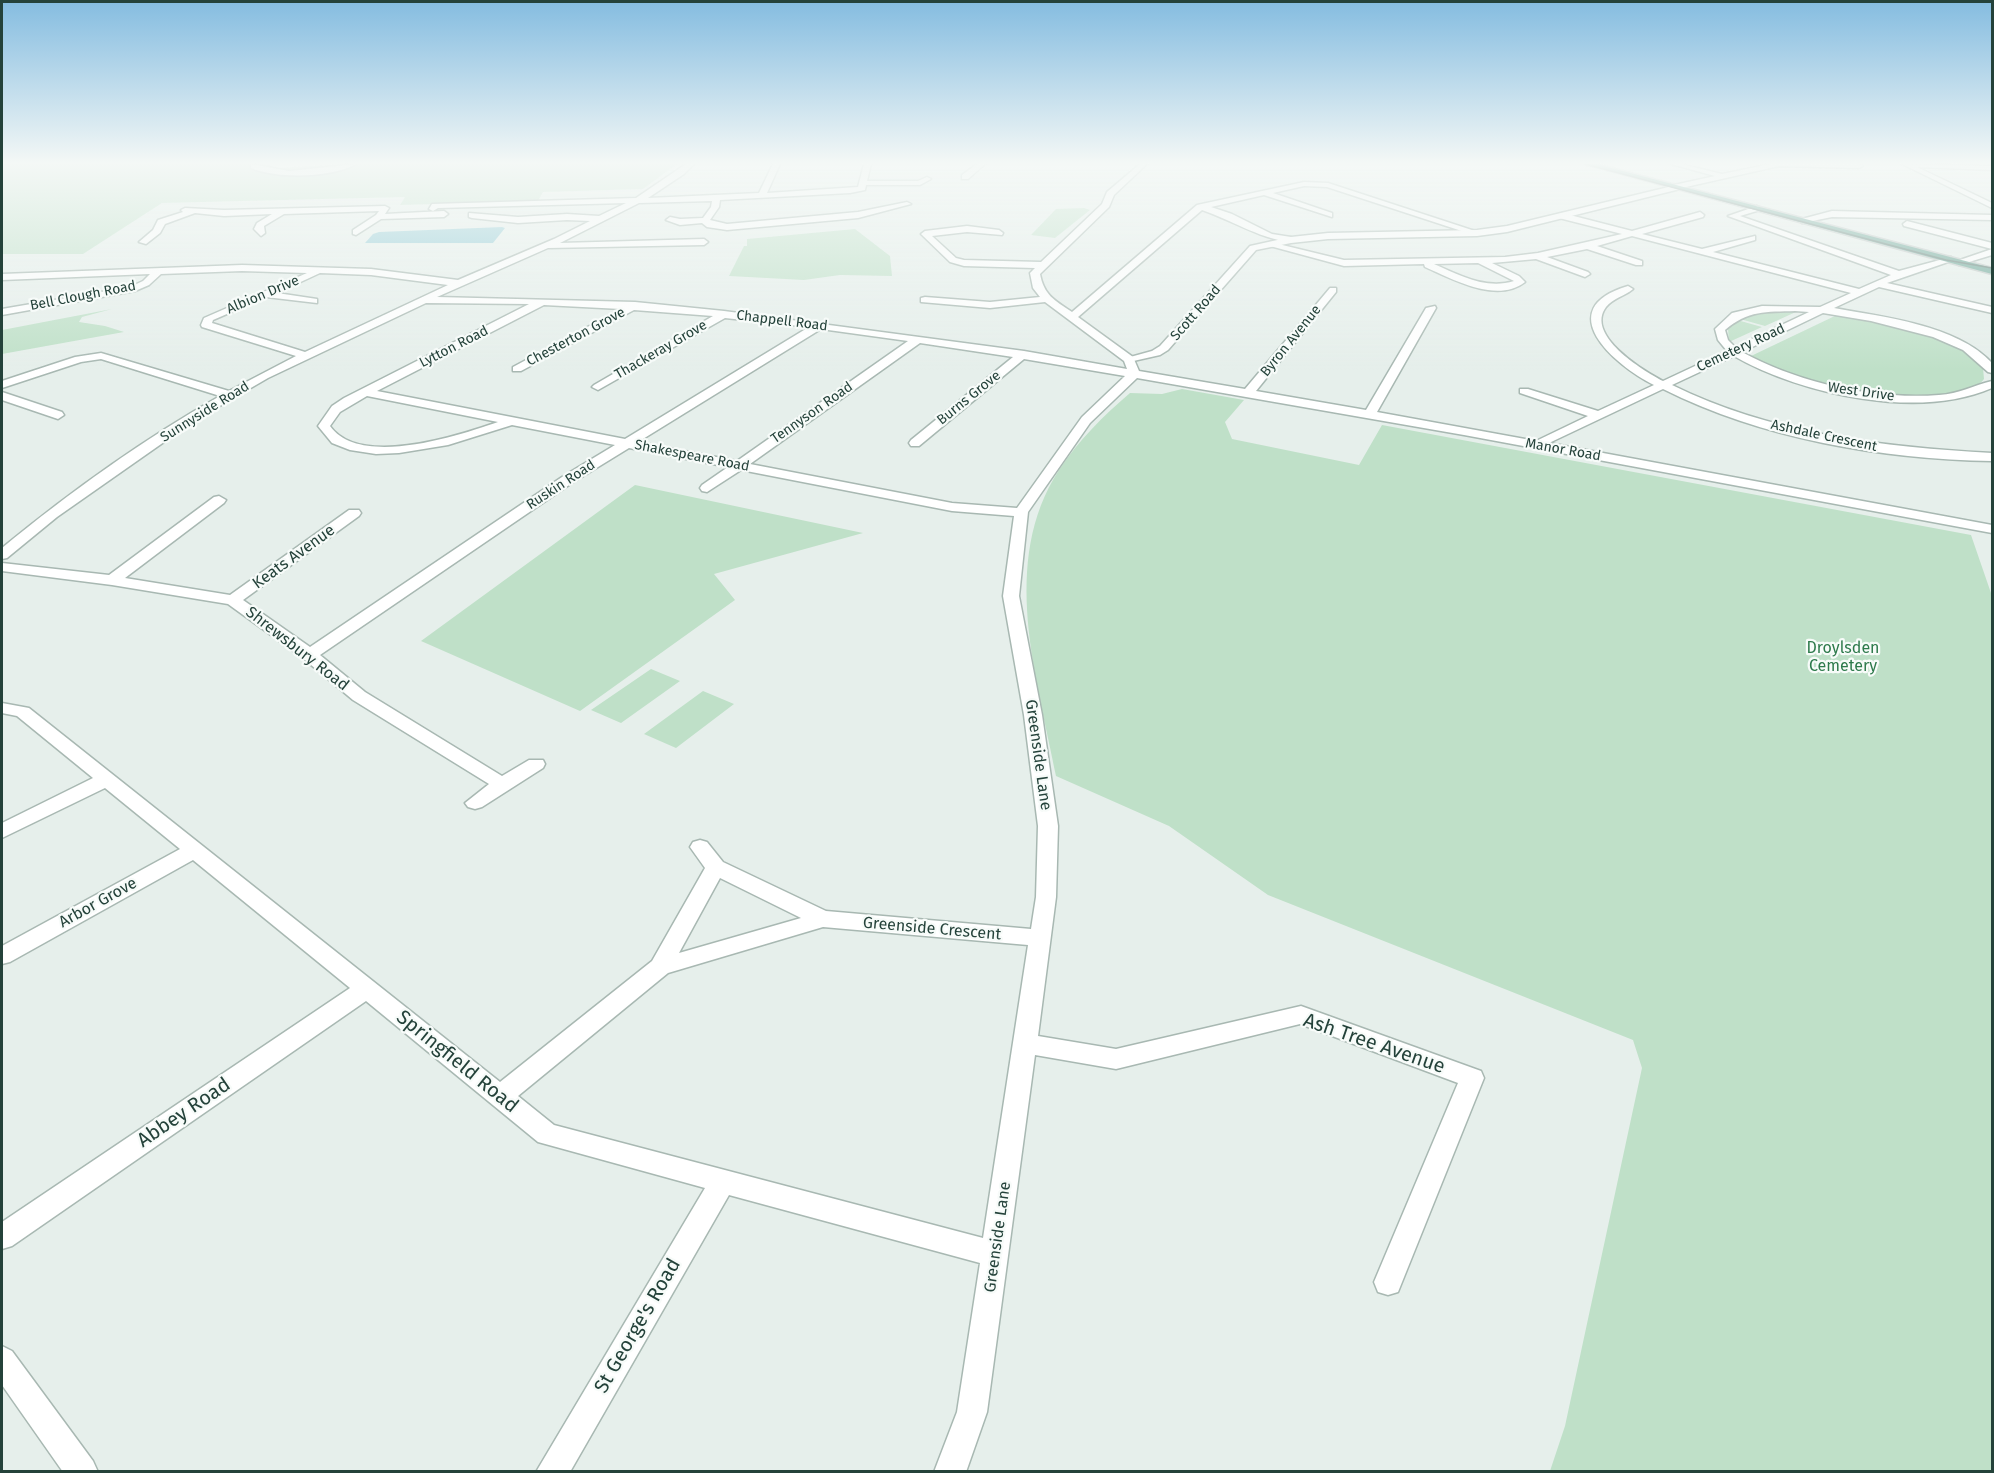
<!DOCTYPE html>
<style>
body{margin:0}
#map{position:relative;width:1994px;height:1473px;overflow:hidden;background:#e6efeb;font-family:"Fira Sans",sans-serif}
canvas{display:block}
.frame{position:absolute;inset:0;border:3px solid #24423a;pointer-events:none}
</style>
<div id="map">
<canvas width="1994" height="1473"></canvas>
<div class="frame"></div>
</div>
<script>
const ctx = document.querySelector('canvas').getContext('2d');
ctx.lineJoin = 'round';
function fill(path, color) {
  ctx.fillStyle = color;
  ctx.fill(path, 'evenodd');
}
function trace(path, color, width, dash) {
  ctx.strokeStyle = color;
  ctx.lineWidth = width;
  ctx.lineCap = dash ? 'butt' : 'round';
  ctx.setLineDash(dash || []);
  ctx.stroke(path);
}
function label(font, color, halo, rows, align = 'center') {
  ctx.font = font + ' "Fira Sans",sans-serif';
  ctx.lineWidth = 4.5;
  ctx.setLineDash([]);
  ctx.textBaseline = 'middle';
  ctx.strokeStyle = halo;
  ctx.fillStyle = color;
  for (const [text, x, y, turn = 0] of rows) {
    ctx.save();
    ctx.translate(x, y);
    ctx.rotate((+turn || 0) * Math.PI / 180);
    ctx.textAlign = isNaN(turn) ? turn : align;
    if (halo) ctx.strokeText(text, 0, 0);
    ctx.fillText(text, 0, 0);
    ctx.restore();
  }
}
fill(new Path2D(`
 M 2,164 L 263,164 L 277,168 L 345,164 L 677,164 L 643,189 L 543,192 L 538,201 L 400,205 L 405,197 L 162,203 L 83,254 L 2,254 Z
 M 1084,208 L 1090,210 L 1055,238 L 1031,235 L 1056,209 Z
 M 855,229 L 890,256 L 892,276 L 840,275 L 804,280 L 729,276 L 744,246 L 747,246 L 747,239 Z
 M 112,309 L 82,317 L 79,322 L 105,326 L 124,332 L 2,354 L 2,330 Z
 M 1798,311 L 1765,326 L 1740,319 L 1762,313 Z
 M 1839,314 C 1878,321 1960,334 1983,368 L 1984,379 C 1975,391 1956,393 1942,394 C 1876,399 1809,386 1751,356 Z
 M 1737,320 L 1762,327 L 1729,342 L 1728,329 Z
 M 1182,389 L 1244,400 L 1225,422 L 1232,439 L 1359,465 L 1382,425 L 1971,535 L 1992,596 L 1992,1471 L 1550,1471 L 1565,1426 L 1642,1068 L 1633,1040 L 1268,895 L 1169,826 L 1056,776 C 1037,677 999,562 1059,470 C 1079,440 1103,416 1130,393 L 1162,394 Z
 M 635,485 L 863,533 L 714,574 L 735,600 L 580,711 L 421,641 Z
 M 651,669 L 680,681 L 621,723 L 591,710 Z
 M 703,691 L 734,704 L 676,748 L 644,734 Z`), '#bfe0c8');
fill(new Path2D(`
 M 502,227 L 505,228 L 493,243 L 365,243 L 373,234 L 379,232 Z`), '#8ec9d4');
const minor = new Path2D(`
 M 251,164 L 289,171 L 356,164 C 332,178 277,179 251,168 Z
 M 686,164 L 694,164 L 684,174 L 648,198 L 759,193 L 773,164 L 780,164 L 767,193 L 858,187 L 864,164 L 871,164 L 867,181 L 918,181 L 927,177 L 931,179 L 920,185 L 866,185 L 865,190 L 850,193 L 720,200 L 719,207 L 710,220 L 727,224 L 858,212 L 907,202 L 911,204 L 858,218 L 727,230 L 707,227 L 702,223 L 680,225 L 666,220 L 670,217 L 680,219 L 703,218 L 711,207 L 712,201 L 639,203 L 560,243 L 704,239 L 708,242 L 704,245 L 548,248 L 437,297 L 635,302 L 724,311 L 1024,351 L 1127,369 L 1124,361 L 1045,302 L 990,308 L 921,302 L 921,298 L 925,297 L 990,302 L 1040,297 L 1033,288 L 1030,273 L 1035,268 L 964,266 L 950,262 L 921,234 L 925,231 L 967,226 L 999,230 L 1003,233 L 1002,235 L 967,232 L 932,236 L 956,258 L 964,260 L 1041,262 L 1102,204 L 1107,192 L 1140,164 L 1147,164 L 1114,195 L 1109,207 L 1040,274 C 1044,295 1054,300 1072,312 L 1197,205 L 1304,182 L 1328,183 L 1481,233 L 1474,235 L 1327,187 L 1304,186 L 1273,193 L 1332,213 L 1332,217 L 1264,195 L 1211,207 L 1232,214 L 1272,234 L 1291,237 L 1292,239 L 1288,242 C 1257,237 1231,220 1202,210 L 1078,317 L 1133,357 L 1139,371 L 1245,389 L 1330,288 L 1336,288 L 1336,292 L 1256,391 L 1366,410 L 1426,308 L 1435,306 L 1436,308 L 1377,412 L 1536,441 L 1588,416 L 1520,393 L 1520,389 L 1528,389 L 1598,411 L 1654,385 C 1614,365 1550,309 1628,286 L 1633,289 C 1625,296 1613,298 1606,307 C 1585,335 1642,370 1663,381 L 1727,351 L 1718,340 L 1715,329 L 1732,313 L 1762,306 L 1820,307 L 1851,293 L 1632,236 L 1597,246 L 1642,261 L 1642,265 L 1636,265 L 1587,249 L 1547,257 L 1588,272 L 1590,274 L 1585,277 L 1536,259 L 1492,263 L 1519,276 L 1525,282 C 1497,304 1452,279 1425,267 L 1424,264 L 1344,266 L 1270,246 L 1270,242 L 1344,260 L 1505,257 L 1538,253 L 1622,234 L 1559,218 L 1558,216 L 1562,213 L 1632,231 L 1700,212 L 1704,215 L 1703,217 L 1642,234 L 1702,249 L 1755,236 L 1755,240 L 1713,252 L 1859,289 L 1891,275 L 1728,216 L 1757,206 L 1761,208 L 1760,210 L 1740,216 L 1899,271 L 1951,257 L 1951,261 L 1887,283 L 1992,307 L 1992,313 L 1879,287 L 1834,308 C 1884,317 1957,325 1992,363 L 1992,373 L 1988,372 L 1963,350 L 1933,337 L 1871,321 L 1823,313 L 1742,352 C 1799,383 1874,400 1939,395 C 1959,394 1974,385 1992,381 L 1992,388 C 1919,420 1802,395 1734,356 L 1672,385 C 1771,434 1883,447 1992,453 L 1992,461 C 1882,459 1762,439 1663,389 L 1549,443 L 1992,525 L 1992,533 L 1464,435 L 1137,378 L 1090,423 L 1028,512 L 1019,596 L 1042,715 L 1058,826 L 1056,897 L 1038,1036 L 1116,1049 L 1301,1006 L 1481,1071 L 1484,1078 L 1398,1292 L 1388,1295 L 1378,1292 L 1374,1282 L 1458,1083 L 1300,1024 L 1116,1069 L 1035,1055 L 987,1412 L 966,1472 L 934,1472 L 957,1412 L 980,1263 L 729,1195 L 570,1472 L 536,1472 L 705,1188 L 538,1142 L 366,1001 L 12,1246 L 2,1249 L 2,1222 L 350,988 L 193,860 L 10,962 L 2,964 L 2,946 L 180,849 L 105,788 L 2,838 L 2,823 L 93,778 L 17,716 L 2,713 L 2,703 L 29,708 L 500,1082 L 652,961 L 705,868 L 690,847 L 693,842 L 700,840 L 707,842 L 723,862 L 826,911 L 1031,929 L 1036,897 L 1038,826 L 1024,715 L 1003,596 L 1014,516 L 952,511 L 741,470 L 707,492 L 702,491 L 700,488 L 702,485 L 728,467 L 629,448 L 572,483 L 320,655 L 365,692 L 502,776 L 529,760 L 543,760 L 545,764 L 543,768 L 482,807 L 475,809 L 468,807 L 465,803 L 489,784 L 353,700 L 304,659 L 228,604 L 112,585 L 2,571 L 2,563 L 109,575 L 214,497 L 219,496 L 226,500 L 224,503 L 125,578 L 230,595 L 349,510 L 359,510 L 361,513 L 359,516 L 243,600 L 310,647 L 562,477 L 615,445 L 512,425 L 448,445 L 399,453 L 376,454 L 350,450 L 332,443 L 318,426 L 332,406 L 344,398 L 529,304 L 426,303 L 268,378 L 194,421 L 57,517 L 7,558 L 2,559 L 2,548 C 70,492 144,439 220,396 L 101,359 L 81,362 L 2,388 L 2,381 L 75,357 L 101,353 L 229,391 L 296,356 L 202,327 L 201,325 L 204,318 L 307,273 L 242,271 L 161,274 L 149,285 L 135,291 L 2,315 L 2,309 L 130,287 L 143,281 L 150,274 L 2,280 L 2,274 L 242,265 L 371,269 L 458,280 L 554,239 L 590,221 L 567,220 L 518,223 L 472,218 L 469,217 L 469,213 L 518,217 L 567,214 L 599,216 L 626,203 L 438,208 L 433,211 L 429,209 L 432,204 L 636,198 ZM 1478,263 L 1514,281 C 1486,290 1459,275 1434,264 ZM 320,273 L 371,275 L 448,285 L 305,352 L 212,323 L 213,320 L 266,297 L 317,303 L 317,299 L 277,293 ZM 544,305 L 621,309 L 513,367 L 513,371 L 521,371 L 634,310 L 713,316 L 594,385 L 592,387 L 598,390 L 725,318 L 809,327 L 625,439 L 377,391 ZM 1795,311 L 1809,312 L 1735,347 L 1728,340 L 1725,330 C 1748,310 1766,312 1795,311 ZM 821,329 L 908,341 L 737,461 L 638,442 ZM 920,343 L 1013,357 L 911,440 L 909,443 L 911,446 L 919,446 L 1024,359 L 1125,376 L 1082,417 L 1017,508 L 952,503 L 750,464 ZM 367,396 L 498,422 C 458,436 360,468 330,426 L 340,412 ZM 720,878 L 801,918 L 679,953 ZM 823,927 L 1028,945 L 983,1238 L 554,1125 L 518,1096 L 668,973 Z
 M 977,164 L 985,164 L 968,179 L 962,179 L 962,175 Z
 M 1671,164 L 1681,164 L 1722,174 L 1771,164 L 1859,164 L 1863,166 L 1859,168 L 1779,166 L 1677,189 L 1673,187 L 1674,185 L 1715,176 Z
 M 1902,164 L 1992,166 L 1992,170 L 1917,167 L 1992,203 L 1992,208 Z
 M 385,206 L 389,208 L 385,214 L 444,211 L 448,214 L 444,217 L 381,219 L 356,235 L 353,234 L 353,230 L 376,215 L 379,211 L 284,214 L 264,226 L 265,233 L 261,236 L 254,229 L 257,223 L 272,214 L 224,216 L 195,213 L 165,224 L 160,233 L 146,244 L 139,242 L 153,230 L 158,220 L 183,212 L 181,210 L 185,208 L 224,210 Z
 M 1832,211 L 1992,215 L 1992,220 L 1832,217 L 1802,223 L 1798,220 Z
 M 1907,221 L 1992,243 L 1992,249 L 1904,226 L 1903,224 Z
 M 1992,249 L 1992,255 L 1959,265 L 1954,262 Z
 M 2,392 L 62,412 L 64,415 L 58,419 L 2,400 Z
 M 2,1346 L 12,1351 L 93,1461 L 98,1472 L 63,1472 L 2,1385 Z`);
const tertiary = new Path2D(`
 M 1677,185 L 1681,187 L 1680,189 L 1507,232 L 1477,236 L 1328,239 L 1291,243 L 1256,250 L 1168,350 L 1160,355 L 1129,362 L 1123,359 L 1152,351 L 1160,346 L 1250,246 L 1291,237 L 1328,233 L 1477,230 L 1507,226 Z`);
const primary = new Path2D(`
 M 1585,164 L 1596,164 L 1992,268 L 1992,274 Z`);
trace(minor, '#a8b8b2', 3);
trace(tertiary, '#a8b8b2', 3);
trace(primary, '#c2cac8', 3);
fill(minor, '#fff');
fill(tertiary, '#fff');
fill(primary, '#6aa596');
trace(new Path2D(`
 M 1585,164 L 1946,260 L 1992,268`), '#5f7d75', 1.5);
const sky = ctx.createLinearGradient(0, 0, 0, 370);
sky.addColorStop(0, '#84bce0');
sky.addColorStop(0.44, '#f4f8f6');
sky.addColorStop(1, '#f4f8f600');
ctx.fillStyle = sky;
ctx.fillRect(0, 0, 1994, 370);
label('14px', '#24423a', '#f7fbf9', [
 ["Albion Drive",263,295,-23],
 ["Bell Clough Road",83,296,-11],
 ["Scott Road",1196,313,-49],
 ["Chappell Road",782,321,7],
 ["Chesterton Grove",576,337,-28],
 ["Byron Avenue",1291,341,-51],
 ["Lytton Road",454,347,-27],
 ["Cemetery Road",1741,348,-25],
 ["Thackeray Grove",661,350,-30],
 ["West Drive",1861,392,8],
 ["Burns Grove",969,398,-39],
 ["Sunnyside Road",205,412,-32],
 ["Tennyson Road",812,413,-35],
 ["Ashdale Crescent",1824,436,12],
 ["Manor Road",1563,450,10],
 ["Shakespeare Road",692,456,11],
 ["Ruskin Road",561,485,-33]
]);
label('16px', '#24423a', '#f7fbf9', [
 ["Keats Avenue",294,557,-36],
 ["Shrewsbury Road",297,649,38],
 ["Greenside Lane",1038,755,82],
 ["Arbor Grove",98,903,-29],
 ["Greenside Crescent",932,929,5],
 ["Greenside Lane",998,1237,-82]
]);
label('16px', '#2d7a4b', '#f7fbf9', [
 ["Droylsden",1843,649],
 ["Cemetery",1843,667]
]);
label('20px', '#24423a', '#f7fbf9', [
 ["Ash Tree Avenue",1374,1044,19],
 ["Springfield Road",457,1062,39],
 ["Abbey Road",184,1113,-34],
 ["St George's Road",638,1326,-60]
]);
</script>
